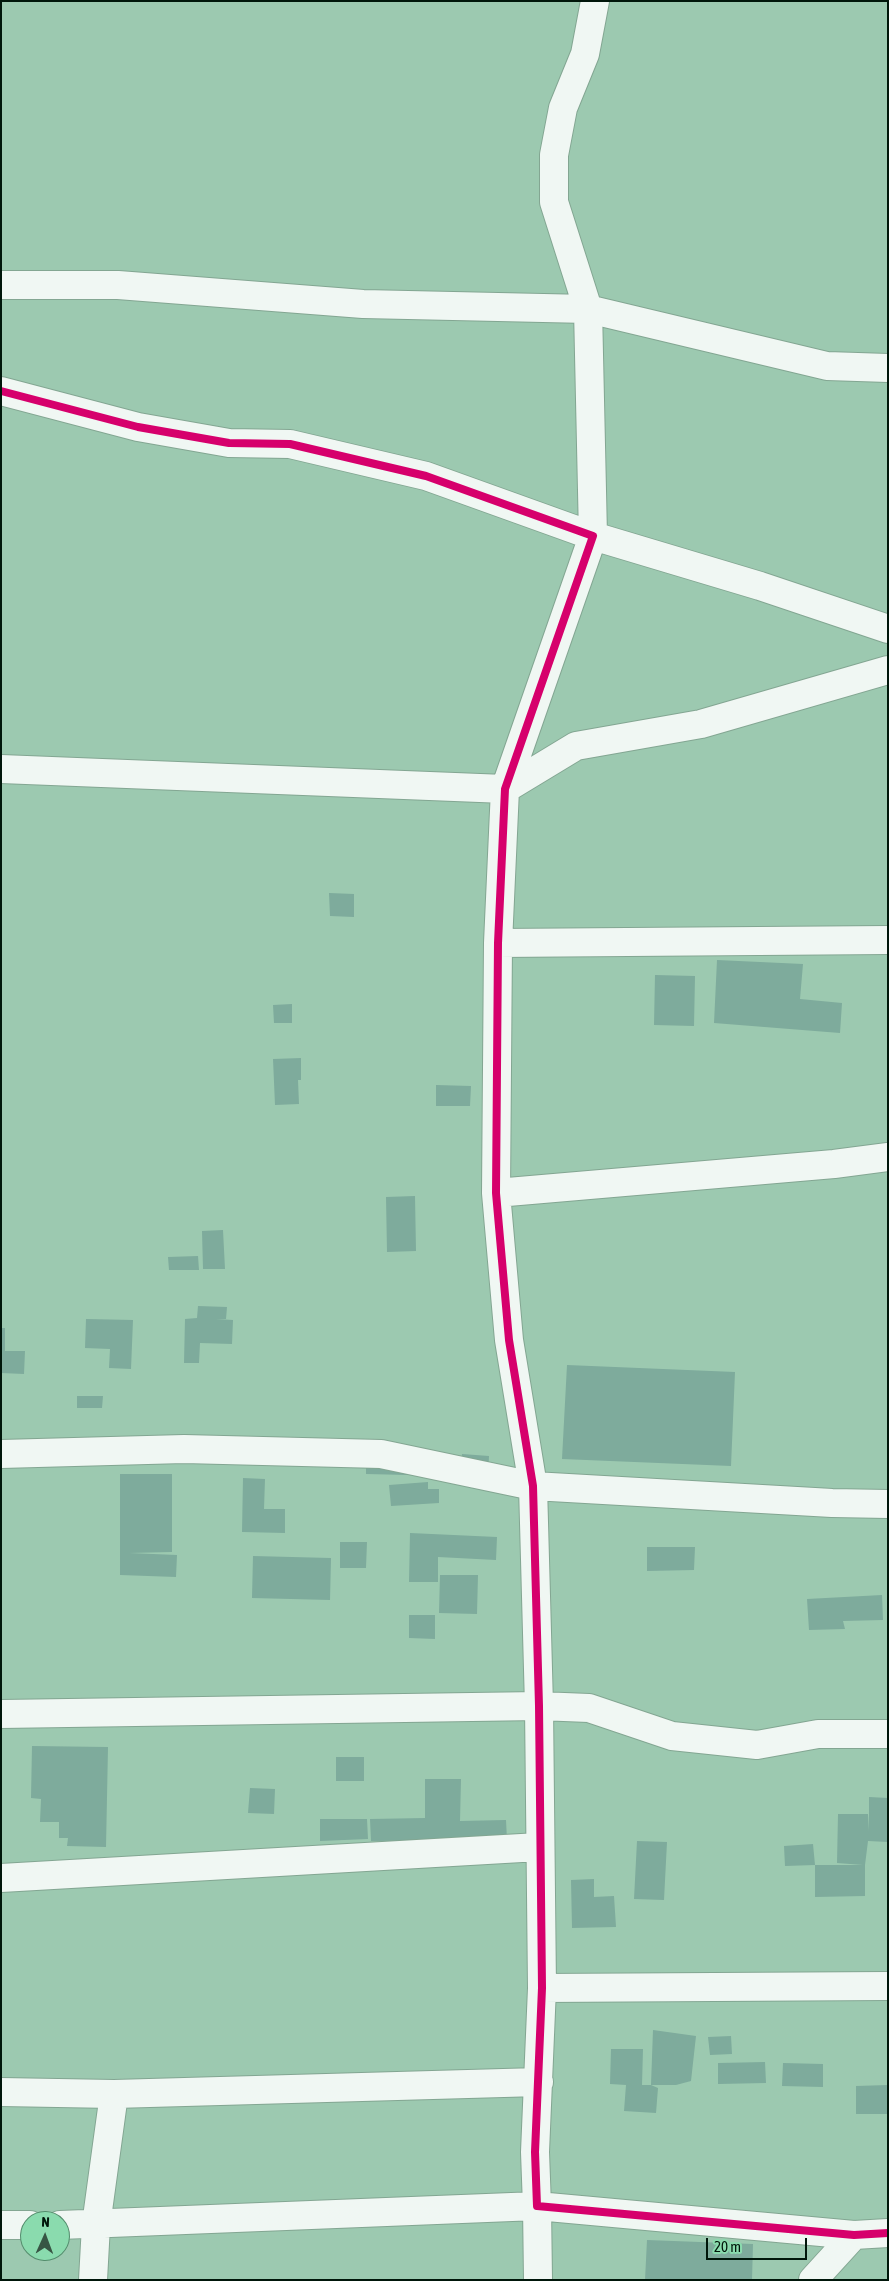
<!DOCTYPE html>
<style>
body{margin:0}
#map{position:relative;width:889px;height:2281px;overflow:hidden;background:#9cc9b0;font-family:"Asap Condensed",sans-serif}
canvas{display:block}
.frame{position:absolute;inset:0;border:2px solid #00160a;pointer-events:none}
.north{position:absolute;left:20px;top:2211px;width:50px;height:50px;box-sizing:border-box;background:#8adbae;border:1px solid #538c6c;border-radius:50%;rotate:2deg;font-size:14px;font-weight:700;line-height:20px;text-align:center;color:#00160a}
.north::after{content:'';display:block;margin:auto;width:18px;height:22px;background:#375544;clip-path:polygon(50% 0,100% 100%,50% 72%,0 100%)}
.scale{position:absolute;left:706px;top:2238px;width:101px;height:22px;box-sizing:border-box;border:2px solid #00160a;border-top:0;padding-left:6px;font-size:15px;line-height:18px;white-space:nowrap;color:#00160a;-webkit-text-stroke:4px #8adbae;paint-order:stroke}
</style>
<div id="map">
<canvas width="889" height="2281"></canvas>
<div class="frame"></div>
<div class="north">N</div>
<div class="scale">20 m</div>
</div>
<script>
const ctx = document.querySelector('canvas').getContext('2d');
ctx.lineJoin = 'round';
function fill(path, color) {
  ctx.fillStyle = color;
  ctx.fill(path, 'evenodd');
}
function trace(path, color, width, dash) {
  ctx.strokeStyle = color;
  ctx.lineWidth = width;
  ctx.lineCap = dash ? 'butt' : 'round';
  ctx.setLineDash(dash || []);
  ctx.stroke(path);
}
fill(new Path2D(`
 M 329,893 L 354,894 L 354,917 L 330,916 Z
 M 717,960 L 803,964 L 800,999 L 842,1003 L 840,1033 L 714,1023 Z
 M 655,975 L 695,976 L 694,1026 L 654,1025 Z
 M 292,1004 L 292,1023 L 274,1023 L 273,1005 Z
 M 301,1058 L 301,1080 L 298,1080 L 299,1104 L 275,1105 L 273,1059 Z
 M 436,1085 L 471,1086 L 470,1106 L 436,1106 Z
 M 415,1196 L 416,1251 L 387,1252 L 386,1197 Z
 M 223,1230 L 225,1269 L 203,1269 L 202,1231 Z
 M 198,1256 L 199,1270 L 169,1270 L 168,1257 Z
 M 198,1306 L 227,1307 L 226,1319 L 216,1319 L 233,1320 L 232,1344 L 200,1343 L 199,1363 L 184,1363 L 185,1319 L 197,1318 Z
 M 86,1319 L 133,1320 L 131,1369 L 109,1368 L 110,1349 L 85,1348 Z
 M 1,1328 L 5,1328 L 5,1351 L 25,1351 L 24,1374 L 1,1373 Z
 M 567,1365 L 735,1372 L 731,1466 L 562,1459 Z
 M 77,1396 L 103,1396 L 102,1408 L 77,1408 Z
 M 366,1451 L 408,1452 L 408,1475 L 366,1474 Z
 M 462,1454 L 489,1456 L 488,1476 L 460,1474 Z
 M 120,1474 L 172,1474 L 172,1552 L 129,1553 L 177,1555 L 176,1577 L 120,1575 Z
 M 243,1478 L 265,1479 L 264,1509 L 285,1509 L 285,1533 L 242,1532 Z
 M 428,1482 L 428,1489 L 439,1489 L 439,1503 L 391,1506 L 389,1485 Z
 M 410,1533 L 497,1537 L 496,1560 L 438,1557 L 438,1582 L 409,1582 Z
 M 340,1542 L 367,1542 L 366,1568 L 340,1568 Z
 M 647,1547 L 695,1547 L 694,1570 L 647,1571 Z
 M 253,1556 L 331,1558 L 330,1600 L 252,1598 Z
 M 440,1575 L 478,1575 L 477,1614 L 439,1613 Z
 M 882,1595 L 883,1620 L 843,1621 L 845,1629 L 809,1630 L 807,1599 Z
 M 409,1615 L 435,1615 L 435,1639 L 409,1638 Z
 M 32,1746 L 108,1747 L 106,1847 L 67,1846 L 68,1838 L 59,1838 L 59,1822 L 40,1822 L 41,1799 L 31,1798 Z
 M 336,1757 L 364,1757 L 364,1781 L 336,1781 Z
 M 425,1779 L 461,1779 L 460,1821 L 506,1820 L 507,1840 L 371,1841 L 370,1819 L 425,1818 Z
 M 250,1788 L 275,1789 L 274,1814 L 248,1813 Z
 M 869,1797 L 888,1798 L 888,1842 L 868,1841 L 865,1865 L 865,1896 L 815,1897 L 815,1865 L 863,1865 L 837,1863 L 838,1814 L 868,1814 L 869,1831 Z
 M 320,1819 L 367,1819 L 368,1839 L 320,1841 Z
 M 637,1841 L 667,1842 L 664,1900 L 634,1899 Z
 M 813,1844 L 815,1865 L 785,1866 L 784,1846 Z
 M 594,1879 L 594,1897 L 614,1896 L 616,1927 L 572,1928 L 571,1880 Z
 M 653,2030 L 696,2036 L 691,2081 L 676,2085 L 651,2085 Z
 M 731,2036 L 732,2054 L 710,2055 L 708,2037 Z
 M 611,2049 L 643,2049 L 642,2085 L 651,2085 L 658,2088 L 656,2113 L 624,2111 L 626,2085 L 610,2084 Z
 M 765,2062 L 766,2083 L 718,2084 L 718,2063 Z
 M 783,2063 L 823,2064 L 823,2087 L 782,2086 Z
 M 888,2085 L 888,2114 L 856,2114 L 856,2086 Z
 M 647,2240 L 753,2244 L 752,2280 L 645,2280 Z`), '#7eab9c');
const street = new Path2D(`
 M 595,1 L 585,54 L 563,108 L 554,155 L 554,202 L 588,309 L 593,536 L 760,586 L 888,629
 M 1,285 L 118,285 L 363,304 L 588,309 L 827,366 L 888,368
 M 1,391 L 138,427 L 229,443 L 290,444 L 426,476 L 593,536 L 505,789 L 498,943 L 496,1193 L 509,1340 L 533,1486 L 539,1706 L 542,1988 L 535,2152 L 537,2206 L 854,2235 L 888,2233
 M 1,769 L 505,789 L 576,746 L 701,724 L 888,670
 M 498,943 L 888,940
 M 496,1193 L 834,1164 L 888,1157
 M 1,1454 L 184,1449 L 381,1454 L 533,1486 L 832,1503 L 888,1504
 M 1,1714 L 539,1706 L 589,1708 L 672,1736 L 757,1745 L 818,1734 L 888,1734
 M 1,1878 L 539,1847
 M 542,1988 L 888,1986
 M 1,2092 L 114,2094 L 539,2082
 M 1,2225 L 30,2225
 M 60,2225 L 537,2206 L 538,2280
 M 93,2280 L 96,2225 L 114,2094
 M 813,2280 L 854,2235`);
trace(street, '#83a692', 30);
trace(street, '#f0f7f3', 28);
trace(new Path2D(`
 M 1,391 L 138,427 L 229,443 L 290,444 L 426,476 L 593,536 L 505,789 L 498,943 L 496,1193 L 509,1340 L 533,1486 L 539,1706 L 542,1988 L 535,2152 L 537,2206 L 854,2235 L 888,2233`), '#d6006c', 8);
</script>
